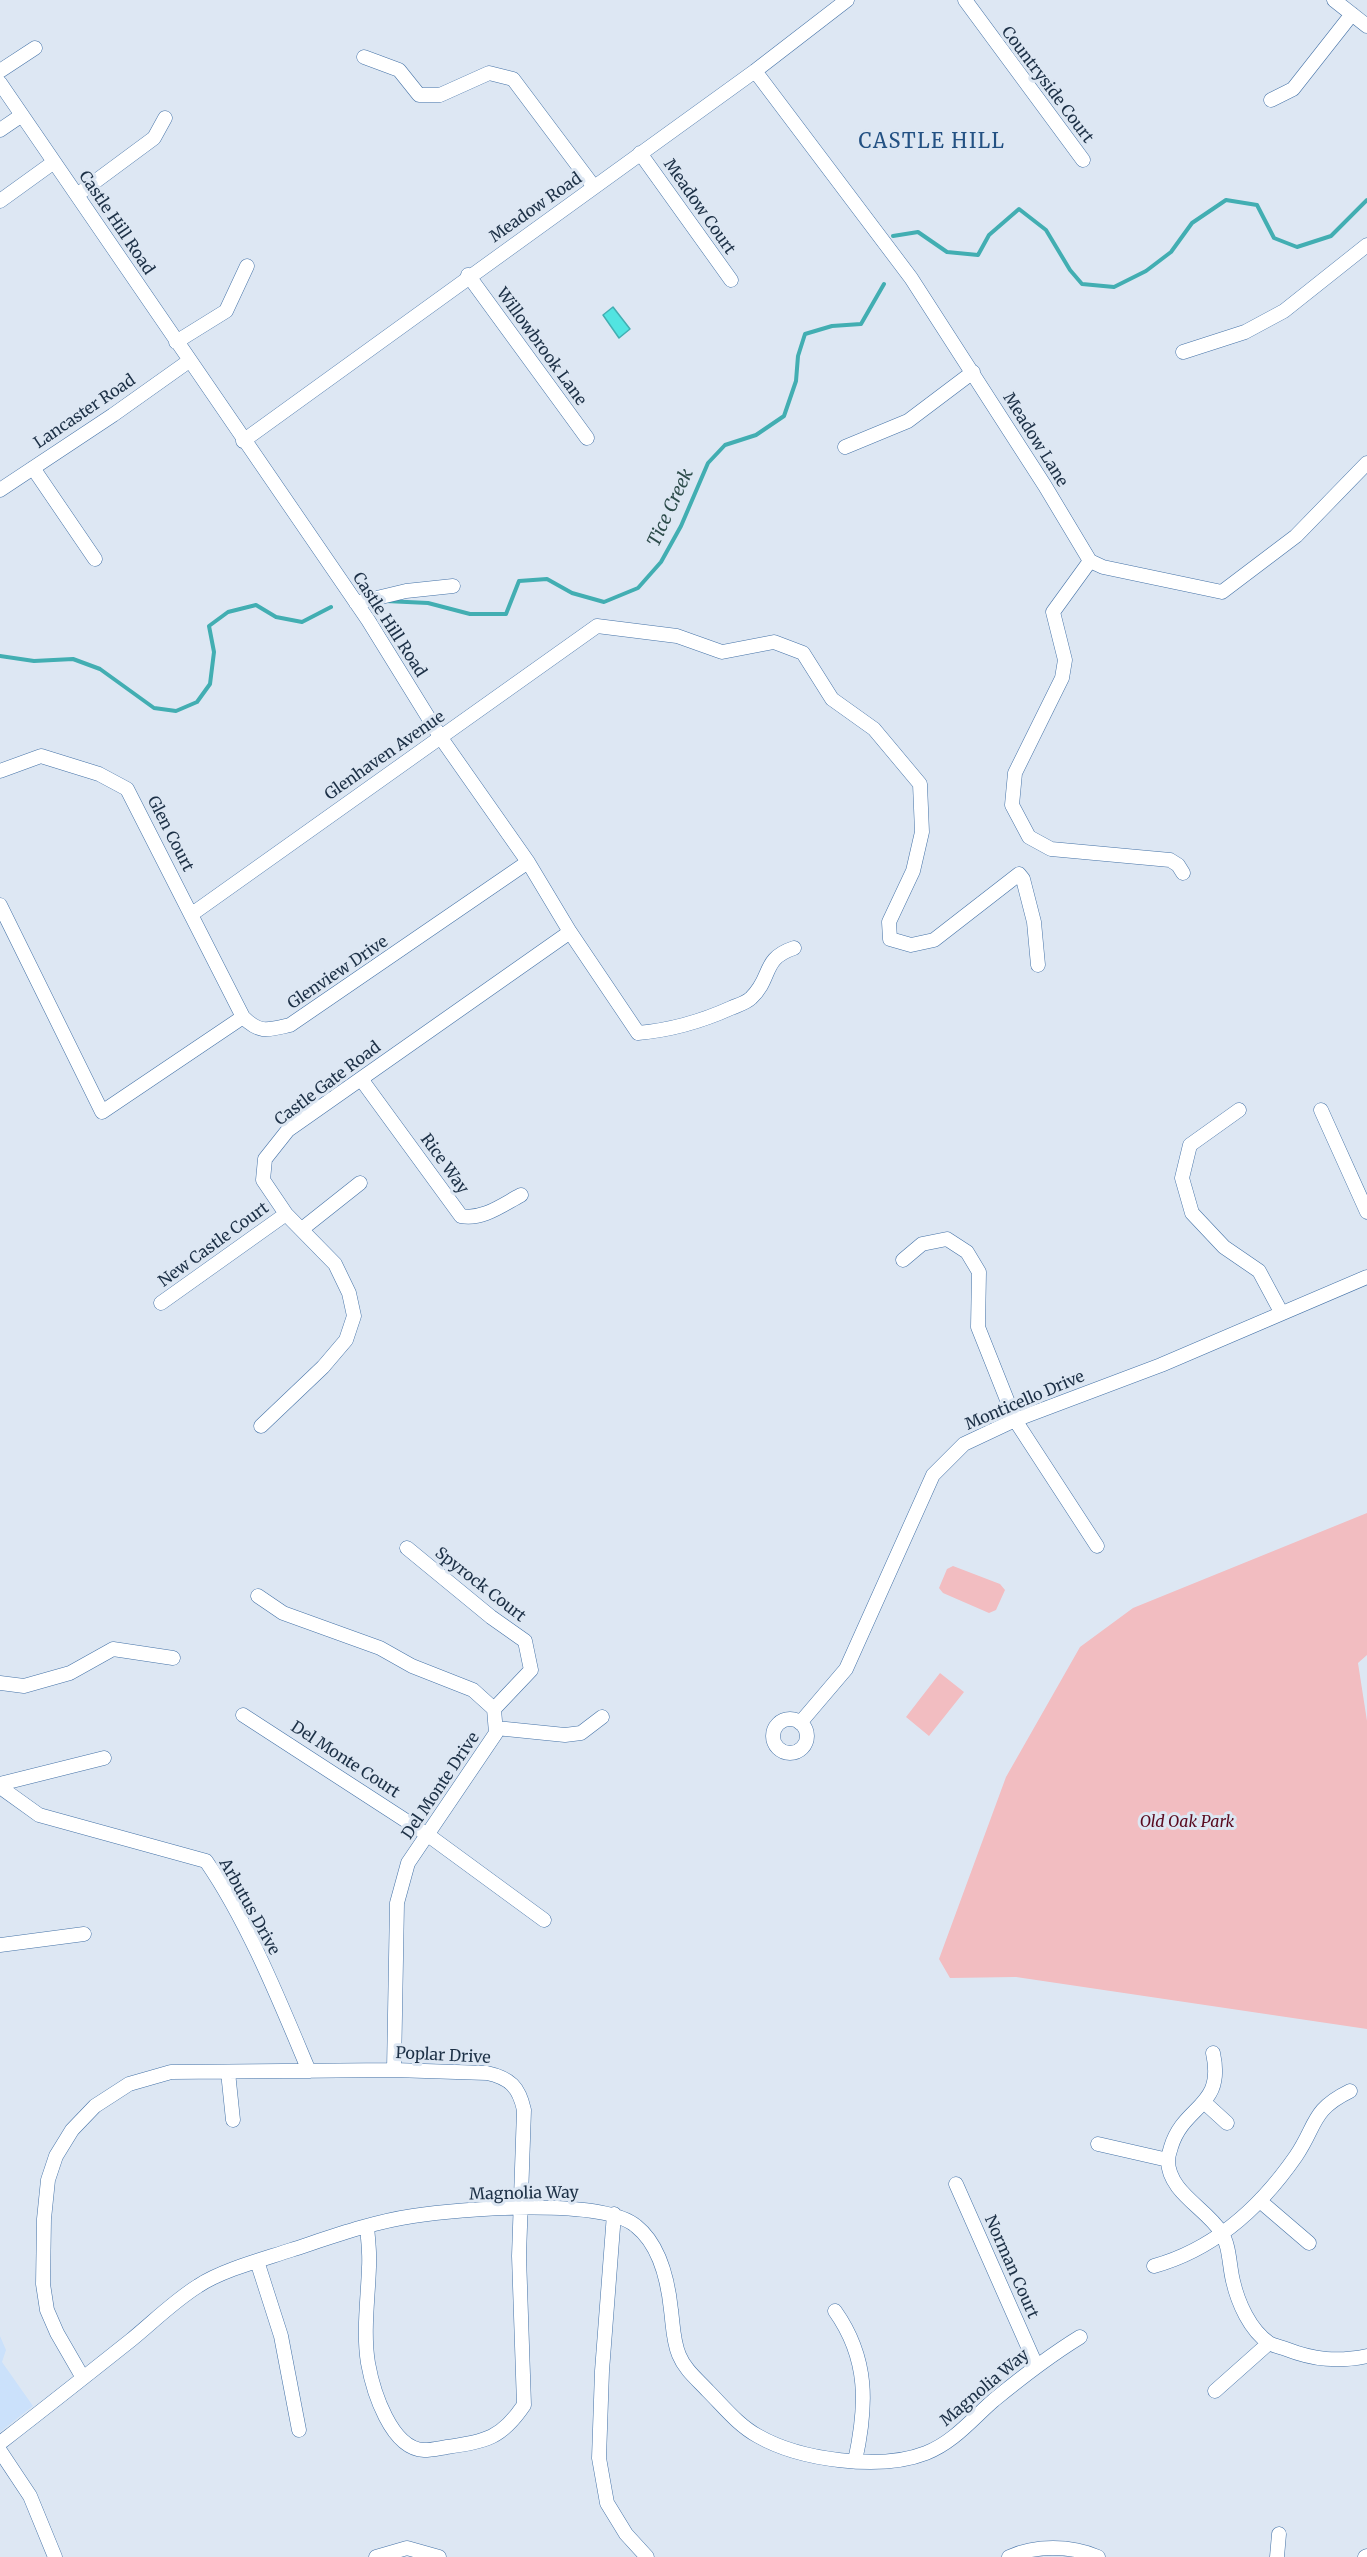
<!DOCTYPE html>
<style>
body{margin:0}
canvas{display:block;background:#dde7f3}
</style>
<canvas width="1367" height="2557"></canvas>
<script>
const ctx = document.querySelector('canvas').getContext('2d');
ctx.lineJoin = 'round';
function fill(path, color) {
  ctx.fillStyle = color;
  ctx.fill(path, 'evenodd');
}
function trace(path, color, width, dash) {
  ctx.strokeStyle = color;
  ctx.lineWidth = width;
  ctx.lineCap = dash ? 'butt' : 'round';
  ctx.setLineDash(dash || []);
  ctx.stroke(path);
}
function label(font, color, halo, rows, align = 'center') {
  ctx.font = font + ' Merriweather,serif';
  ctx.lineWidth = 6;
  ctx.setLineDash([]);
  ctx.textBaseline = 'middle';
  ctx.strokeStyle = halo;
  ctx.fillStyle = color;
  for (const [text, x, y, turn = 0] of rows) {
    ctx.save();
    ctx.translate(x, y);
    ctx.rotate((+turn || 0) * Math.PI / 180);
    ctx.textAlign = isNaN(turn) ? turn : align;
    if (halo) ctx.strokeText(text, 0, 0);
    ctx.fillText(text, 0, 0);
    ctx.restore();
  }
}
fill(new Path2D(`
 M 0,2336 L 6,2350 L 2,2362 L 33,2406 L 0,2432 Z`), '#cbe1fb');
fill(new Path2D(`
 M 1367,1513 L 1367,1655 L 1358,1663 L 1367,1721 L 1367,2029 L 1016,1977 L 950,1978 L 939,1959 L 1006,1777 L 1080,1647 L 1133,1608 Z
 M 953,1566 L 1000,1584 L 1005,1590 L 996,1610 L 989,1613 L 943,1593 L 939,1588 L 947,1569 Z
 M 940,1673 L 964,1692 L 929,1736 L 906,1717 Z`), '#f2bdc1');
const water = new Path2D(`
 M 613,307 L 630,329 L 619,338 L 603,315 Z`);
fill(water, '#52e4e1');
trace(water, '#42aeb2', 1.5);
trace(new Path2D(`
 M 893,236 L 918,232 L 947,252 L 978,255 L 989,235 L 1019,209 L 1046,230 L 1070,270 L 1082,284 L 1114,287 L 1146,271 L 1171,252 L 1192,223 L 1226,200 L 1257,205 L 1274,238 L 1297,247 L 1331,236 L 1367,200
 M 386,601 L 428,603 L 470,614 L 506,614 L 519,581 L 547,579 L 572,593 L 604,602 L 638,588 L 661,562 L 681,526 L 708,463 L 725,445 L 756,435 L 784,416 L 796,381 L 798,356 L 805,334 L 832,326 L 861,324 L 884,284
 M 0,656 L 34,661 L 73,659 L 100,669 L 154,708 L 176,711 L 197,702 L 210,684 L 214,652 L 209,626 L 228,612 L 256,605 L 276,617 L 302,622 L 331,607`), '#42aeb2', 4);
const minor = new Path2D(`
 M 965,0 L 1083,160
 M 1334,0 L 1367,26
 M 364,57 L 399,70 L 419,95 L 440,95 L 489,73 L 513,79 L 594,187
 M 0,71 L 35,48
 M 755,71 L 911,278 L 1045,486 L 1090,561 L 1103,567 L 1222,592 L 1296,536 L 1367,463
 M 0,83 L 368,620 L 441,738 L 528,862 L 570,932 L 638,1033 C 672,1030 700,1022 731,1008 C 738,1005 746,1003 751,998 C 773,977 761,959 794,948
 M 1271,100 L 1293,89 L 1352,14
 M 0,130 L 22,115
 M 640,153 L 731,280
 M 77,195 L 154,138 L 165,118
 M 0,201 L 54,162
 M 468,275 L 587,438
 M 176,342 L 226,311 L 247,266
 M 1183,352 L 1245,332 L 1284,311 L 1367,245
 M 243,441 L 755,71 L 847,0
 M 845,447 L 908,421 L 973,372
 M 33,468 L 95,559
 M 0,490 L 113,415 L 189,361
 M 1090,561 L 1053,612 L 1065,660 L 1062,678 L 1015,773 L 1012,805 L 1029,837 L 1051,849 L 1170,860 L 1178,865 L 1183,873
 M 356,603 L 406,591 L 453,586
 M 0,771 L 41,756 L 99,774 L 127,789 L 243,1017
 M 0,905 L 102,1112 L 243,1017 C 260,1034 268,1030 290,1025 L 528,862
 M 192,914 L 597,626 L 677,636 L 722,652 L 774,642 L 803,653 L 832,699 L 874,729 L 920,784 L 922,832 L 913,871 L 889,922 L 890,939 L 911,945 L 934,940 L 1019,874 L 1023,879 L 1034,922 L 1038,965
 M 361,1079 L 461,1216 C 483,1220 502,1205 521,1195
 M 1239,1110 L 1190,1145 L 1182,1178 L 1192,1213 L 1224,1247 L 1259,1271 L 1281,1312
 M 1321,1110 L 1367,1212
 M 302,1229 L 360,1183
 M 903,1260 L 922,1244 L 947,1239 L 967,1252 L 979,1272 L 978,1327 L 1015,1420 L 1097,1546
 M 161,1303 L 286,1214
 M 261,1426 L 323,1367 L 346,1340 L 354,1316 L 349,1293 L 335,1264 L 286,1214 L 263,1180 L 265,1159 L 288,1130 L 570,932
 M 407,1548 L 491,1617 L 525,1641 L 531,1670 L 494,1709
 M 258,1596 L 283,1613 L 380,1648 L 412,1666 L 473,1690 L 494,1709 L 496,1733 L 408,1863 L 397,1903 L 394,2070
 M 0,1683 L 24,1686 L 70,1673 L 113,1649 L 173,1658
 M 243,1715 L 428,1835 L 544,1920
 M773 1736a17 17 0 1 1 34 0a17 17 0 1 1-34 0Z
 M 800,1723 L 846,1669 L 933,1475 L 964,1444 L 1015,1420 L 1161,1365 L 1367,1277
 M 496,1728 L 565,1735 L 581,1733 L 602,1717
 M 0,1784 L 104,1758
 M 0,1787 L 39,1815 L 206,1861 C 248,1922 280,2002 309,2071
 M 0,1945 L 84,1934
 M 1213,2053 C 1225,2108 1184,2104 1171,2147 C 1170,2151 1168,2156 1168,2160 C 1168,2192 1206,2208 1221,2232 C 1230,2246 1229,2265 1233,2281 C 1238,2303 1250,2330 1269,2343 C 1274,2346 1281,2347 1286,2349 C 1314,2360 1338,2362 1367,2356
 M 228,2072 L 233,2120
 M 1205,2103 L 1227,2123
 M 1098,2144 L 1168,2160
 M 956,2184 L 1036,2365
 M 1260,2201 L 1309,2243
 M 614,2214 L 602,2371 L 599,2458 L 607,2503 L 626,2534 L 647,2557
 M 257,2261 L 281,2336 L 299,2430
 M 1154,2266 C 1215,2249 1260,2208 1296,2156 C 1317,2125 1311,2110 1350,2091
 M 835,2311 C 869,2359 867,2406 855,2461
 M 83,2378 L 57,2333 L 47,2310 L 43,2284 L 44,2219 L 48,2180 L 56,2156 L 72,2130 L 95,2106 L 129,2084 L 171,2072 L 394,2070 L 487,2073 C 510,2078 519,2087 524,2110 L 519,2256 L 524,2405 C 501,2439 486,2441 447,2447 C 440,2448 432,2450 424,2450 C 391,2449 373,2391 368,2363 C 363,2332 368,2299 369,2267 C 370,2254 368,2240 367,2226
 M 1215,2391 L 1269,2343
 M 0,2443 C 44,2409 87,2375 131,2340 C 153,2322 174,2301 198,2286 C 222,2270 264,2259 291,2250 C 331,2237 372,2222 413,2216 C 459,2209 601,2197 636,2226 C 660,2245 668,2281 671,2310 C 673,2325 673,2341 679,2355 C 685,2370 698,2380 708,2391 C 724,2407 738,2425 758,2436 C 800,2460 880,2471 926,2453 C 954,2442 972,2419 994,2400 C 1022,2377 1049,2356 1080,2337
 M 0,2451 L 30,2496 L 55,2557
 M 376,2557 L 407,2548 L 439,2557
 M 1009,2557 C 1035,2545 1071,2545 1098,2557
 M 1277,2557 L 1279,2534
 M 1365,2557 L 1367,2556`);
trace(minor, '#4472a7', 15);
trace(minor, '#fff', 14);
label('16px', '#1c3046', '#dde7f3', [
 ["Countryside Court",1047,85,53],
 ["Meadow Court",699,207,55],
 ["Meadow Road",536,208,-35],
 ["Castle Hill Road",116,223,56],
 ["Willowbrook Lane",541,347,54],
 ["Lancaster Road",85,412,-34],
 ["Meadow Lane",1035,440,58],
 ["Castle Hill Road",389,625,57],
 ["Glenhaven Avenue",385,756,-35],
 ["Glen Court",170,834,63],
 ["Glenview Drive",338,973,-34],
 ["Castle Gate Road",328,1084,-37],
 ["Rice Way",444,1164,54],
 ["New Castle Court",214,1245,-36],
 ["Monticello Drive",1025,1401,-23],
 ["Spyrock Court",480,1585,38],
 ["Del Monte Court",345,1760,33],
 ["Del Monte Drive",441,1786,-56],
 ["Arbutus Drive",249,1907,61],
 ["Poplar Drive",443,2056,3],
 ["Magnolia Way",524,2194,-1],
 ["Norman Court",1011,2267,66],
 ["Magnolia Way",985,2388,-40]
]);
label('italic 16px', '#590a1f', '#dde7f3', [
 ["Old Oak Park",1187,1822]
]);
label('italic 18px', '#2d4c4b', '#dde7f3', [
 ["Tice Creek",671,508,-65]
]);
ctx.letterSpacing = '1.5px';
label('20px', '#235183', '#dde7f3', [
 ["CASTLE HILL",932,142]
]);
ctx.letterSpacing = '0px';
</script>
